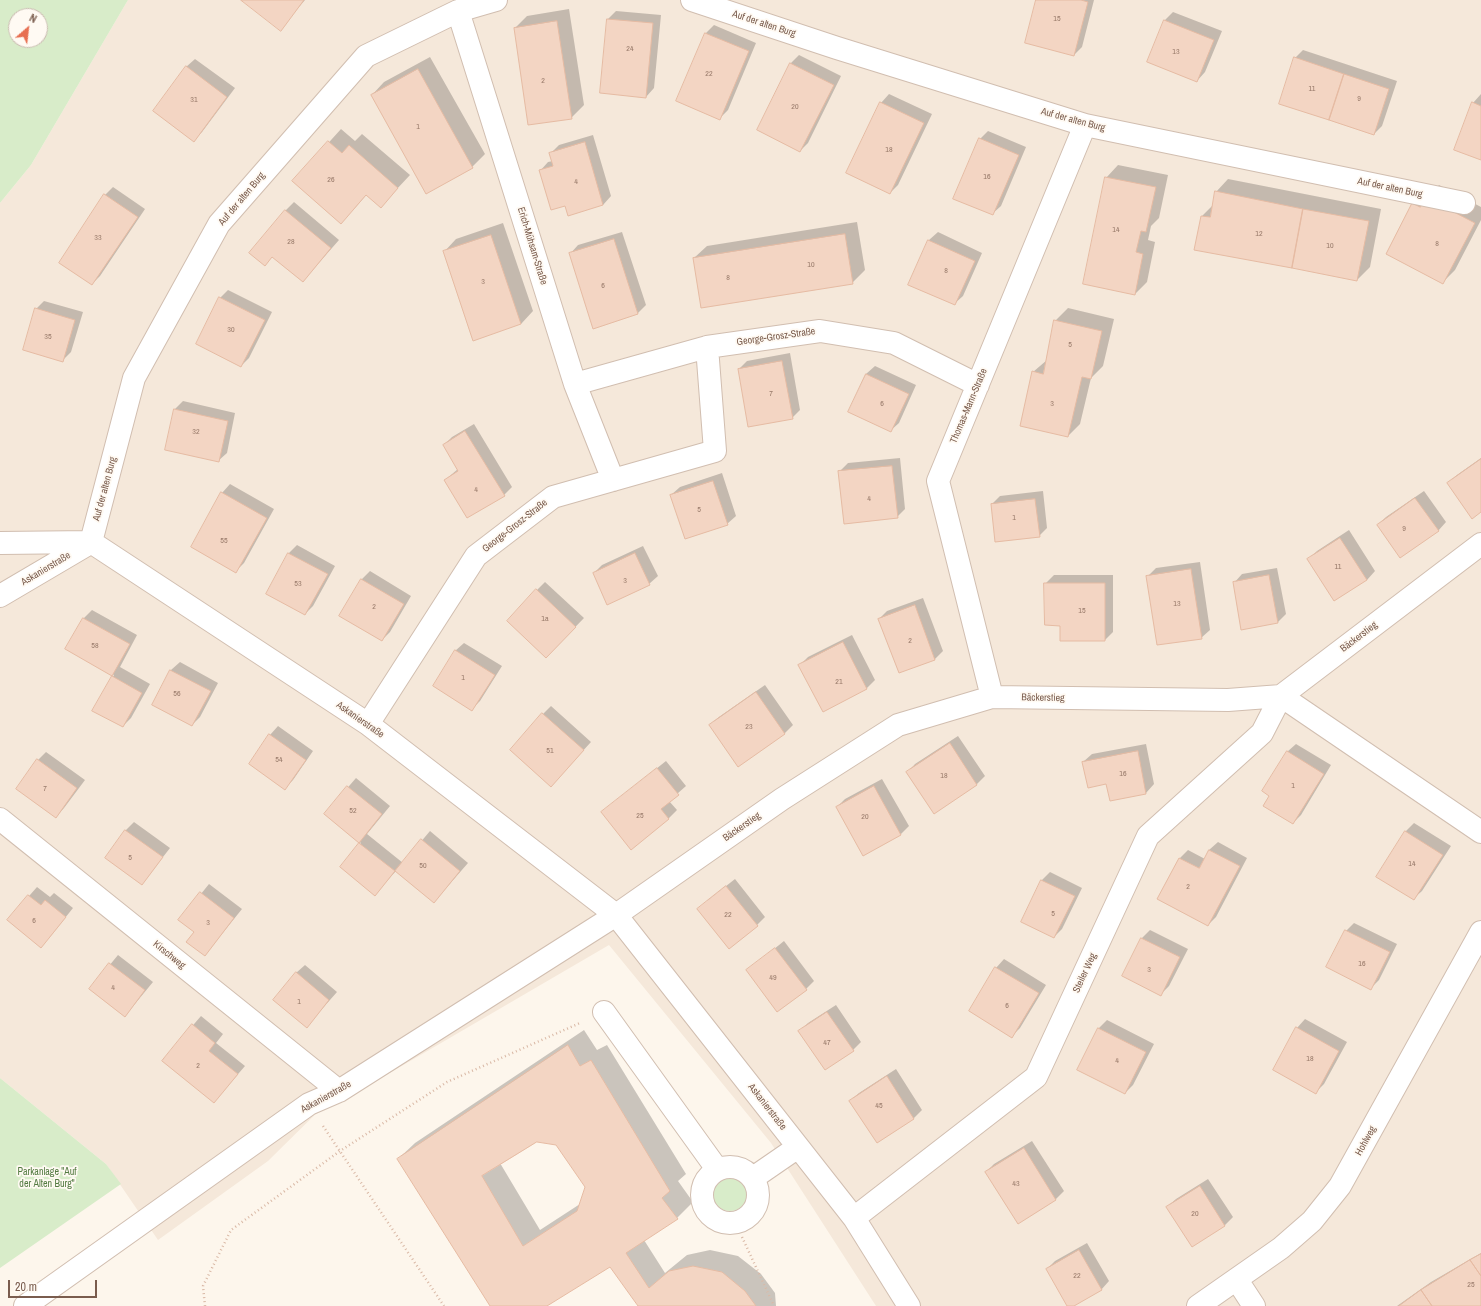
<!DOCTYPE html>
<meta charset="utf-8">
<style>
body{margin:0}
#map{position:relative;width:1481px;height:1306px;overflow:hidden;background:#fdf6ec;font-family:"Archivo Narrow",sans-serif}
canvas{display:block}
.north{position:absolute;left:8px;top:8px;width:40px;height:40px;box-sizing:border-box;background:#fffaf3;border:1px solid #cabbb1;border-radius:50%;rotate:28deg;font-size:11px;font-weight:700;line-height:16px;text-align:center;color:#7a5c4d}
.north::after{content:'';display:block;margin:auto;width:14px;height:18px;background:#e76f51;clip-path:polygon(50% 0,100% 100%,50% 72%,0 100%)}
.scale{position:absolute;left:8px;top:1280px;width:89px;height:18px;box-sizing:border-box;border:2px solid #7a5c4d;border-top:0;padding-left:5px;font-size:12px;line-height:14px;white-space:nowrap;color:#7a5c4d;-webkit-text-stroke:3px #fffaf3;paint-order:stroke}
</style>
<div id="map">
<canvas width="1481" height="1306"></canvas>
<div class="north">N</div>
<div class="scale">20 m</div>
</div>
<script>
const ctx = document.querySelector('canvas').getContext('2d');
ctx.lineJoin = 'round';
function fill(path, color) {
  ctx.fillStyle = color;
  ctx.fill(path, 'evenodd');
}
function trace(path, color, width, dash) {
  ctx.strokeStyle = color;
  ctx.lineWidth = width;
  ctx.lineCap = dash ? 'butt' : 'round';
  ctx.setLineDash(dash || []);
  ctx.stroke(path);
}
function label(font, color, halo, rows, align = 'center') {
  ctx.font = font + ' "Archivo Narrow",sans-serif';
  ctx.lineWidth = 3.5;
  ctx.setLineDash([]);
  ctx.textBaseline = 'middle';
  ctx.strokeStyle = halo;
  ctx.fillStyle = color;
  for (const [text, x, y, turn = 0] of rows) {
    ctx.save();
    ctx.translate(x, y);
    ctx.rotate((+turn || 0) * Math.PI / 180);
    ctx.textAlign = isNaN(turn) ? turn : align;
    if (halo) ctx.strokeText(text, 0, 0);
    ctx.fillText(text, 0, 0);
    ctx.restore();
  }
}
fill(new Path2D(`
 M 128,0 L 1481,0 L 1481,1306 L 876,1306 L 771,1143 L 609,945 L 369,1085 L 361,1078 L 339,1091 L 268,1161 L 158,1240 L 106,1164 L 0,1078 L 0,203 L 31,165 Z`), '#f5e8da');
fill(new Path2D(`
 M 0,0 L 128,0 L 31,165 L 0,203 ZM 16,16 L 40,16 L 40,40 L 16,40 Z
 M 0,1078 L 106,1164 L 121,1184 L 0,1268 Z
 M712 1193a18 18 0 1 1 36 0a18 18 0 1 1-36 0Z`), '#d8ecc9');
fill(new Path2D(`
 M 243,0 L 305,0 L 280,29 Z
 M 1037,0 L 1094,0 L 1082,47 L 1074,55 Z
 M 569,9 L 584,105 L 571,118 L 515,28 L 527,16 Z
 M 616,11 L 661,15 L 654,88 L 646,97 L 608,19 Z
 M 1173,12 L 1222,31 L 1205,72 L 1197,81 L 1149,61 L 1165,20 Z
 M 714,25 L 756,43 L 728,110 L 719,119 L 706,33 Z
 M 1303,50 L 1397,81 L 1382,126 L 1374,134 L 1295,58 Z
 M 799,55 L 841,76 L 808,143 L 800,151 L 758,130 L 791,63 Z
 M 430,57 L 485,154 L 472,167 L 372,95 L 384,82 Z
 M 195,59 L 235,88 L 202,132 L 194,140 L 186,67 Z
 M 889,94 L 932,114 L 898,185 L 890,193 L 881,103 Z
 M 1481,94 L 1481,159 L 1473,103 Z
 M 341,129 L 355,141 L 362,134 L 410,175 L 381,206 L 367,194 L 353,210 L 294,181 Z
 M 988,131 L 1026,147 L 1001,206 L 992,214 L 980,139 Z
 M 593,135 L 611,196 L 603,205 L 566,205 L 540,171 L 548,162 L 553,161 L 551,153 L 559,145 Z
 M 1118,165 L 1168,175 L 1159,218 L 1151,226 L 1148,240 L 1155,242 L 1147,282 L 1135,294 L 1106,178 Z
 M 1228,179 L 1381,209 L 1370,267 L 1357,280 L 1202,216 L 1213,205 L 1216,192 Z
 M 1439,185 L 1481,207 L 1481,220 L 1455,270 L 1443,282 L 1413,204 L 1430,194 Z
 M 113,187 L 145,209 L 100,276 L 92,284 L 105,195 Z
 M 294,202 L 339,240 L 303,281 L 273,256 L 265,264 L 285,211 Z
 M 857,222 L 865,270 L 852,283 L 694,258 L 707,246 Z
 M 503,223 L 533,311 L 521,324 L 444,252 L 456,239 Z
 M 622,232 L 646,305 L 638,313 L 570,254 L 578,245 Z
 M 938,232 L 982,253 L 963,296 L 954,304 L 909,284 L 929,240 Z
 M 228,290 L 272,312 L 249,358 L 241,366 L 220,298 Z
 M 44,301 L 83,312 L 71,352 L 63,360 L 36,309 Z
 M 1068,308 L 1114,319 L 1103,366 L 1091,378 L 1080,424 L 1068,436 L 1033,372 L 1047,360 L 1055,321 Z
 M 790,353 L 800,410 L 792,418 L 739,369 L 747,361 Z
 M 875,366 L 916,385 L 899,423 L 890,431 L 849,411 L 866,374 Z
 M 183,401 L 235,413 L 227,453 L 218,461 L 175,409 Z
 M 474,424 L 512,487 L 504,495 L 445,480 L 458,469 L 444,445 L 452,437 Z
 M 900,458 L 905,509 L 897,517 L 839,472 L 848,463 Z
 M 1481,458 L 1481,511 L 1448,483 L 1457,475 Z
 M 722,473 L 736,516 L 727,524 L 671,495 L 680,487 Z
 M 230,484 L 274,509 L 244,563 L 236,571 L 192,546 L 222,493 Z
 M 1043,491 L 1047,528 L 1039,536 L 996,541 L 992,504 L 1000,496 Z
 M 1424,491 L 1446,522 L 1438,531 L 1378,525 L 1386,517 Z
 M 1349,530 L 1375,571 L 1367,580 L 1309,559 L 1317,551 Z
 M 297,545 L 335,566 L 313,606 L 305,614 L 267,593 L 289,553 Z
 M 643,546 L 658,576 L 649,584 L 594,573 L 602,565 Z
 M 1200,562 L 1210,630 L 1201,638 L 1147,577 L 1156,568 Z
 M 1277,568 L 1286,614 L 1278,622 L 1234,583 L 1242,574 Z
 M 370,571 L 411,596 L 390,632 L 382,640 L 361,580 Z
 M 1054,575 L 1113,575 L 1113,632 L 1105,640 L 1061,625 L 1046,624 L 1046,583 Z
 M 545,582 L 584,618 L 554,649 L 537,590 Z
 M 923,598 L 943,651 L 935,659 L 899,672 L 879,619 L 887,611 Z
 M 92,610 L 137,635 L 120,667 L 150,684 L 131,718 L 123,726 L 94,710 L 114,675 L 66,649 L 84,618 Z
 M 852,635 L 875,680 L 867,688 L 823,711 L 800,665 L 808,657 Z
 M 464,643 L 502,666 L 480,701 L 472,709 L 455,651 Z
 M 180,662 L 218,683 L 200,717 L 192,725 L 153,704 L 171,670 Z
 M 765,685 L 793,725 L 785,733 L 738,765 L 710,725 L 719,717 Z
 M 551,706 L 591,742 L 559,777 L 543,714 Z
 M 278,726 L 313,751 L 293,780 L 285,788 L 250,764 L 270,735 Z
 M 958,736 L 985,776 L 977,784 L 934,812 L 907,773 L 915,764 Z
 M 1146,744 L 1154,784 L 1146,793 L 1107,783 L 1083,762 L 1092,754 Z
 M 1296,744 L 1331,765 L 1301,815 L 1293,823 L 1271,795 L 1287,752 Z
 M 46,752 L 85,780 L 64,808 L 56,817 L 38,760 Z
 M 666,761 L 686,786 L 669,801 L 677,810 L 668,819 L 602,812 Z
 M 356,778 L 390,806 L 367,834 L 403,863 L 430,831 L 468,863 L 434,902 L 396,871 L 375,894 L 341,867 L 361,843 L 325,814 Z
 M 882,779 L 909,826 L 901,834 L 864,855 L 837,807 L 845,799 Z
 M 134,822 L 170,848 L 142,884 L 106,858 L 126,830 Z
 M 1414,823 L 1451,846 L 1422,891 L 1413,899 L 1377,876 L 1406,831 Z
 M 1218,842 L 1247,858 L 1216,917 L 1208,925 L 1158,899 L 1180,858 L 1188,850 L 1205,859 L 1209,850 Z
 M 1050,872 L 1082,888 L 1062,929 L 1054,937 L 1022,921 L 1042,880 Z
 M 735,879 L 765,917 L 757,925 L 707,901 Z
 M 209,884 L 242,909 L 205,955 L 195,931 L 180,920 Z
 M 37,887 L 50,897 L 54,893 L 73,908 L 49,938 L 8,920 Z
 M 1354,923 L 1397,944 L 1379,980 L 1371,988 L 1346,931 Z
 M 1150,930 L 1188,949 L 1169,986 L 1160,995 L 1142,938 Z
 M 784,941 L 814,981 L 806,989 L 747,971 Z
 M 118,955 L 153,982 L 125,1016 L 90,989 Z
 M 1004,959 L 1046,985 L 1020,1028 L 1012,1036 L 970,1011 L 996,968 Z
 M 305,965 L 337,992 L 307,1026 L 296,973 Z
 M 836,1005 L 861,1042 L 853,1050 L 799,1032 L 808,1023 Z
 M 201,1016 L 223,1034 L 216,1043 L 245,1066 L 214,1102 L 163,1060 Z
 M 1305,1019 L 1347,1042 L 1324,1084 L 1316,1092 L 1297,1028 Z
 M 1107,1020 L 1154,1044 L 1133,1085 L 1125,1093 L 1078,1069 L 1099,1028 Z
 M 584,1030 L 597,1050 L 607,1045 L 686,1174 L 678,1181 L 693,1202 L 677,1218 L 644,1240 L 665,1273 L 687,1255 L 710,1250 L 738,1256 L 761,1274 L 775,1293 L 776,1306 L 639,1306 L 610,1265 L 545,1306 L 491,1306 L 398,1159 L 415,1143 ZM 537,1141 L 557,1144 L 586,1187 L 580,1204 L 540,1230 L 500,1163 Z
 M 896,1069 L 922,1110 L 914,1118 L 877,1142 L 850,1101 L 859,1093 Z
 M 1032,1141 L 1064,1191 L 1056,1199 L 1018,1223 L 986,1172 L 994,1164 Z
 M 1208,1179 L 1233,1217 L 1224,1226 L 1167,1207 L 1176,1199 Z
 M 1087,1243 L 1109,1281 L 1101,1290 L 1072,1306 L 1068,1306 L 1047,1269 L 1055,1261 Z
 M 1481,1253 L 1481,1306 L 1397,1306 L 1431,1282 Z`), '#0003');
const building = new Path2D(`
 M 241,0 L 304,0 L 281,31 Z
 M 1036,0 L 1081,0 L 1088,2 L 1074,56 L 1025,43 Z
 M 607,19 L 653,23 L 646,98 L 600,93 Z
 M 1164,20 L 1214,40 L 1197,82 L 1147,62 Z
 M 557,21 L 572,119 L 528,125 L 514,28 Z
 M 705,33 L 749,51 L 720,120 L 676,101 Z
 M 1294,57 L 1344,74 L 1329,120 L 1279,104 Z
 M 790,63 L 834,85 L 800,152 L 757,130 Z
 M 186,66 L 227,97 L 194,142 L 153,111 Z
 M 418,69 L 473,168 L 426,194 L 371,95 Z
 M 1344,74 L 1389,89 L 1374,135 L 1329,120 Z
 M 880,102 L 924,123 L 890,194 L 846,173 Z
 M 1472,102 L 1481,106 L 1481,160 L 1454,150 Z
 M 979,138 L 1019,155 L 993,215 L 953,199 Z
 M 328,141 L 342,153 L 349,145 L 398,188 L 381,208 L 366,195 L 341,224 L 292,181 Z
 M 585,142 L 603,205 L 568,216 L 565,206 L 551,210 L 539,170 L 553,166 L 549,153 Z
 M 1105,177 L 1156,187 L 1146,232 L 1141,231 L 1136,252 L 1143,254 L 1135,295 L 1083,284 Z
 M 1215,191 L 1303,209 L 1292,268 L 1194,250 L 1201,216 L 1210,217 Z
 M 104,194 L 138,217 L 92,285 L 59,263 Z
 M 1425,197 L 1475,223 L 1443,284 L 1386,254 L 1412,203 L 1420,207 Z
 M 1303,209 L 1369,221 L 1357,281 L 1292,268 Z
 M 285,210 L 331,248 L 303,282 L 272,257 L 265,266 L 249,253 Z
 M 845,234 L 853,284 L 701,308 L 693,258 Z
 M 491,235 L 521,324 L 473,341 L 443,251 Z
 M 614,239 L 638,314 L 593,329 L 569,253 Z
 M 928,240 L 975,261 L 955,305 L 908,285 Z
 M 219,297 L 265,320 L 241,367 L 196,344 Z
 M 35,308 L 75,320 L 63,362 L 23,350 Z
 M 1054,320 L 1102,331 L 1091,379 L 1082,377 L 1068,437 L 1020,426 L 1032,371 L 1043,374 Z
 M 782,361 L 793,419 L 748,427 L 738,369 Z
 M 866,374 L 909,394 L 891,432 L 848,412 Z
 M 174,409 L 228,421 L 219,462 L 165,450 Z
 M 465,431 L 505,496 L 467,518 L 444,480 L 458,471 L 443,445 Z
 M 1481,459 L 1481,512 L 1472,519 L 1447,483 Z
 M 892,466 L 898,518 L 844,524 L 838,471 Z
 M 713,481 L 728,525 L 685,539 L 670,495 Z
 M 221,492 L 267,518 L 236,573 L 191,547 Z
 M 1415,498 L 1439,531 L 1400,558 L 1377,525 Z
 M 1035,499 L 1040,537 L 995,542 L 991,504 Z
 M 1340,538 L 1367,580 L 1334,601 L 1307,559 Z
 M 288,553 L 328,574 L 305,615 L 266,594 Z
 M 635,553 L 650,585 L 607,605 L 593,573 Z
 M 1191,569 L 1202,639 L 1157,645 L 1146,576 Z
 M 1269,575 L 1278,623 L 1241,630 L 1233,582 Z
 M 361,579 L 404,604 L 382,641 L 339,616 Z
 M 1044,583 L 1105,583 L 1105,641 L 1060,641 L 1060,626 L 1045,625 Z
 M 536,589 L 576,627 L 546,658 L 507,621 Z
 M 915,605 L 935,660 L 899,673 L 878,619 Z
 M 83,618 L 130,644 L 112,676 L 65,649 Z
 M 843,642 L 867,689 L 823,712 L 798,665 Z
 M 455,650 L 495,675 L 472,711 L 433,686 Z
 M 170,670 L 211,691 L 192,726 L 152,705 Z
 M 112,676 L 142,693 L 123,727 L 92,711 Z
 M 756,692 L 785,734 L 738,767 L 709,725 Z
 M 542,713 L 584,750 L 551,787 L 510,750 Z
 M 269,734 L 306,760 L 285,790 L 249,764 Z
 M 950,743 L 977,785 L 934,814 L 906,772 Z
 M 1138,751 L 1146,794 L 1110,801 L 1106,784 L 1088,788 L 1082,762 Z
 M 1287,751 L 1324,774 L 1293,824 L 1263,806 L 1269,796 L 1262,791 Z
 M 37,759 L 77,788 L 56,818 L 16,789 Z
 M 657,768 L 679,795 L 661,809 L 669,819 L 631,850 L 601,812 Z
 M 347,786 L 382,814 L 359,843 L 324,814 Z
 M 874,786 L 901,835 L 863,856 L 836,807 Z
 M 125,830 L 163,857 L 142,885 L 105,858 Z
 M 1405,831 L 1443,855 L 1414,900 L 1376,877 Z
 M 421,839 L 460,871 L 434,903 L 395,871 Z
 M 359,843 L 395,871 L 375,896 L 340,867 Z
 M 1209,850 L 1240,866 L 1208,926 L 1157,899 L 1179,858 L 1199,868 Z
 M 1041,880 L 1075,896 L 1054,938 L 1021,922 Z
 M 726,886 L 758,926 L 729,949 L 697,909 Z
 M 200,892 L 234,918 L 205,956 L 186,942 L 194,932 L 178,920 Z
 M 28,895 L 41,905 L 45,900 L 66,917 L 41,948 L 7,920 Z
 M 1345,930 L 1390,952 L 1371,990 L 1326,967 Z
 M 1141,938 L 1180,957 L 1161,996 L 1122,976 Z
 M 775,948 L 807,990 L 777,1012 L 746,970 Z
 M 109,963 L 145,990 L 125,1017 L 89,989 Z
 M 995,967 L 1039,993 L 1012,1038 L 969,1011 Z
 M 296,972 L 329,1000 L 307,1028 L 273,1000 Z
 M 827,1012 L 854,1051 L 825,1070 L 798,1031 Z
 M 192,1024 L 215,1043 L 209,1051 L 238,1074 L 214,1103 L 162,1061 Z
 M 1296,1027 L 1339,1051 L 1316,1094 L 1273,1070 Z
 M 1098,1028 L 1146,1052 L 1125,1094 L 1077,1070 Z
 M 568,1045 L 580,1066 L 591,1060 L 670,1191 L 662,1198 L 678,1219 L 626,1253 L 649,1288 L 669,1271 L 693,1266 L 722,1272 L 745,1291 L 756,1306 L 638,1306 L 610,1267 L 547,1306 L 490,1306 L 397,1159 ZM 537,1142 L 556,1145 L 585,1187 L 577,1211 L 523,1246 L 482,1176 Z
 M 887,1076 L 914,1119 L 877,1143 L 849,1101 Z
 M 1024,1148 L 1056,1200 L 1018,1224 L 985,1172 Z
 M 1200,1186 L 1225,1226 L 1192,1247 L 1166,1207 Z
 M 1079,1250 L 1102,1290 L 1074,1306 L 1067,1306 L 1046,1269 Z
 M 1481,1254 L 1481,1276 L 1470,1260 Z
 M 1470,1260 L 1481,1276 L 1481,1306 L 1432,1306 L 1421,1290 Z
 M 1421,1290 L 1432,1306 L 1399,1306 Z`);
fill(building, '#f3d5c3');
trace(building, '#e6bba3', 1);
const minor = new Path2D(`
 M 692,0 L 837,48 L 1085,125 L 1464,203
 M 458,11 L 575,384 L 613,480
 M 575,384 L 707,347 L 820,331 L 894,343 L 978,385
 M 91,542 L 134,378 L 219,224 L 366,56 L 458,11 L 496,0
 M 0,543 L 91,542 L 368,724 L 616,915 L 782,799 L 898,725 L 992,697 L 1228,700 L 1281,696 L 1481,544
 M 0,596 L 90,543
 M 1281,696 L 1481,832
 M 992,697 L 938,481 L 1085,125
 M 368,724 L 476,556 L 553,497 L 715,451 L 707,347
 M 0,819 L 339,1091
 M 604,1012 L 717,1169
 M702 1195a28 28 0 1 1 56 0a28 28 0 1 1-56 0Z
 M 753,1178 L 798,1147
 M 854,1218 L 1036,1077 L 1148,836 L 1262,733 L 1281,696
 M 1237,1280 L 1254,1306
 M 25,1306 L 309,1104 L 339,1091 L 616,915 L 854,1218 L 909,1306
 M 1198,1306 L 1281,1248 L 1312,1221 L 1340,1186 L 1481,932`);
trace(minor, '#d1beb0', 24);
trace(new Path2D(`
 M 323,1126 L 444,1306
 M 742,1237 L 774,1306
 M 205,1306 L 203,1286 L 231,1230 L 340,1151 L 447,1082 L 580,1023`), '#d9b8a5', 2.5, [1, 3]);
trace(minor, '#fff', 22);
label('8px', '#987a6a', null, [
 ["15",1057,19],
 ["24",630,49],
 ["13",1176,52],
 ["22",709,74],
 ["2",543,81],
 ["11",1312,89],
 ["9",1359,99],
 ["31",194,100],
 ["20",795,107],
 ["1",418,127],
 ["18",889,150],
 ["16",987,177],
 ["26",331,180],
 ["4",576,182],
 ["14",1116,230],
 ["12",1259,234],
 ["33",98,238],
 ["28",291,242],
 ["8",1437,244],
 ["10",1330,246],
 ["10",811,265],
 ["8",946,271],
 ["8",728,278],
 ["3",483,282],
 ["6",603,286],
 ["30",231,330],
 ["35",48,337],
 ["5",1070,345],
 ["7",771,394],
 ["6",882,404],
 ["3",1052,404],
 ["32",196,432],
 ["4",476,490],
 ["4",869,499],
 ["5",699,510],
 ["1",1014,518],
 ["9",1404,529],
 ["55",224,541],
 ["11",1338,567],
 ["3",625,581],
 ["53",298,584],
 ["13",1177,604],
 ["2",374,607],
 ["15",1082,611],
 ["1a",545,619],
 ["2",910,641],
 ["58",95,646],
 ["1",463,678],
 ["21",839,682],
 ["56",177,694],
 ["23",749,727],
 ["51",550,751],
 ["54",279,760],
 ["16",1123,774],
 ["18",944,776],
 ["1",1293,786],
 ["7",45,789],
 ["52",353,811],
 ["25",640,816],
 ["20",865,817],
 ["5",130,858],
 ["14",1412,864],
 ["50",423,866],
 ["2",1188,887],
 ["5",1053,914],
 ["22",728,915],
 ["6",34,921],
 ["3",208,923],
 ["16",1362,964],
 ["3",1149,970],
 ["49",773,978],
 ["4",113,988],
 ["1",299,1002],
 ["6",1007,1006],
 ["47",827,1043],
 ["18",1310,1059],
 ["4",1117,1061],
 ["2",198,1066],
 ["45",879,1106],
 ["43",1016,1184],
 ["20",1195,1214],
 ["22",1077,1276],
 ["25",1471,1285]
]);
label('10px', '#7a5c4d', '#fffaf3', [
 ["Auf der alten Burg",764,24,18],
 ["Auf der alten Burg",1073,120,15],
 ["Auf der alten Burg",1390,188,12],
 ["Auf der alten Burg",242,199,-50],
 ["Erich-Mühsam-Straße",532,246,73],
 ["George-Grosz-Straße",776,337,-8],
 ["Thomas-Mann-Straße",969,406,-67],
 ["Auf der alten Burg",105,489,-75],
 ["George-Grosz-Straße",515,526,-38],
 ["Askanierstraße",46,569,-31],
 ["Bäckerstieg",1359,637,-37],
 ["Bäckerstieg",1043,698,1],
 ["Askanierstraße",360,720,35],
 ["Bäckerstieg",742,827,-35],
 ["Kirschweg",169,955,39],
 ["Steiler Weg",1085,973,-65],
 ["Askanierstraße",326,1097,-29],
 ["Askanierstraße",767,1107,52],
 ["Hohlweg",1366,1141,-61]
]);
label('10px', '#537a41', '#fffaf3', [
 ["Parkanlage \"Auf",47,1172],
 ["der Alten Burg\"",47,1184]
]);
</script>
